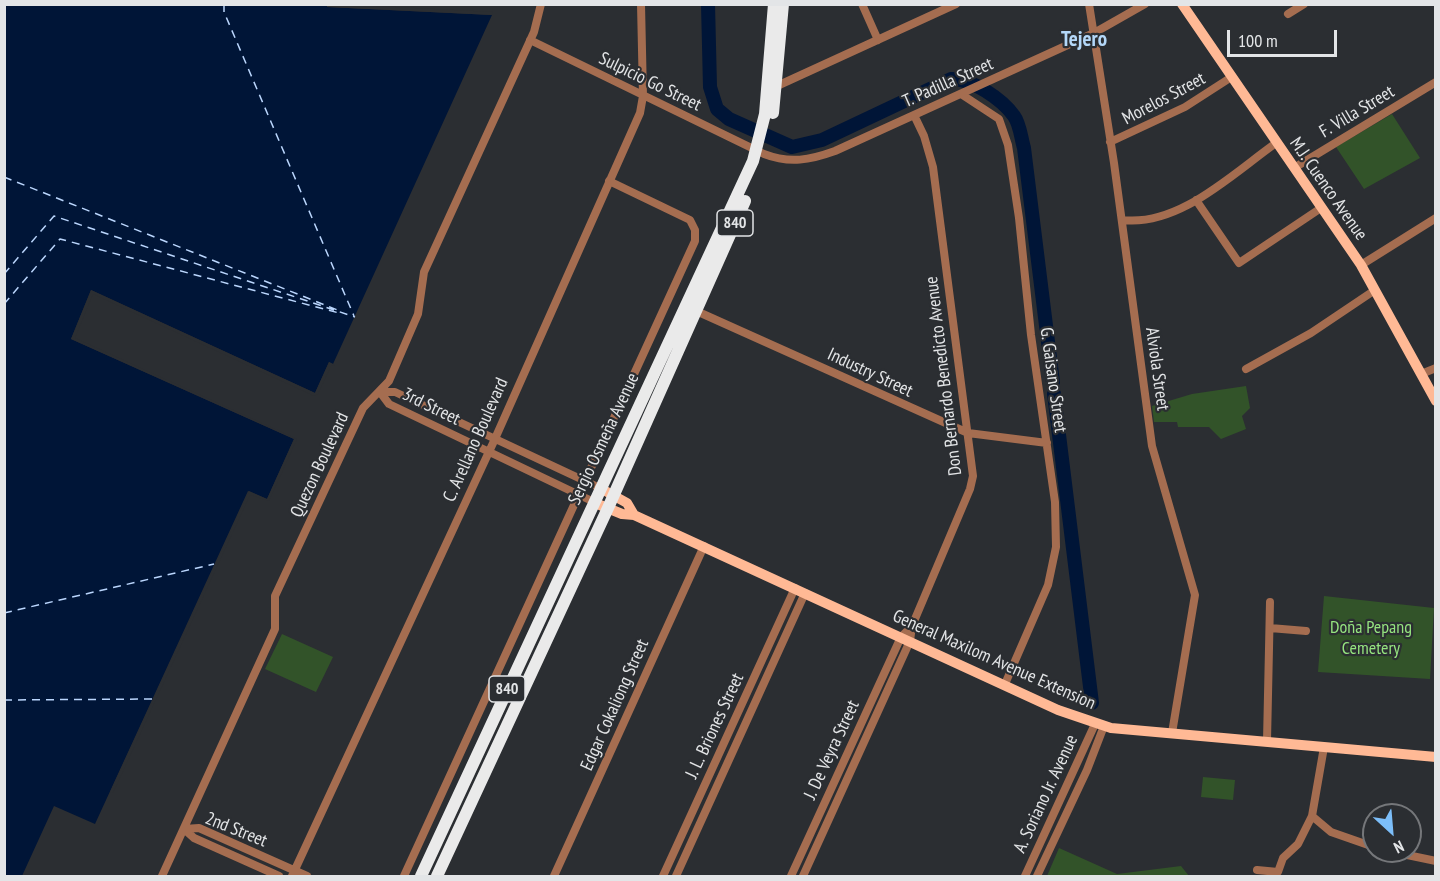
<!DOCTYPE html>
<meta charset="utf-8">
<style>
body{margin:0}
#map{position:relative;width:1440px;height:881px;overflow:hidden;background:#2b2e32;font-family:"PT Sans Narrow",sans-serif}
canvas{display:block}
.frame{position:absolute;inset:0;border:6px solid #e3e5e7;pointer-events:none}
.north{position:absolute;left:1362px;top:803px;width:60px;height:60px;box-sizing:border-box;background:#2b2e32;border:2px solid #75777a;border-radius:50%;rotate:154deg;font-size:16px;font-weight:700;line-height:24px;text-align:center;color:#e3e5e7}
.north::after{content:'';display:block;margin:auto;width:21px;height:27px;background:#7cbef9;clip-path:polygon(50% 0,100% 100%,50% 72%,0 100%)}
.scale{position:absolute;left:1227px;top:30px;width:110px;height:27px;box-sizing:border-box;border:3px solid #e3e5e7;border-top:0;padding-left:8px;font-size:18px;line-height:21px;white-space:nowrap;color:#e3e5e7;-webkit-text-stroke:4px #2b2e32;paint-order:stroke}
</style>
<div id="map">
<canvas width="1440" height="881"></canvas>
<div class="frame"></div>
<div class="north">N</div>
<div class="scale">100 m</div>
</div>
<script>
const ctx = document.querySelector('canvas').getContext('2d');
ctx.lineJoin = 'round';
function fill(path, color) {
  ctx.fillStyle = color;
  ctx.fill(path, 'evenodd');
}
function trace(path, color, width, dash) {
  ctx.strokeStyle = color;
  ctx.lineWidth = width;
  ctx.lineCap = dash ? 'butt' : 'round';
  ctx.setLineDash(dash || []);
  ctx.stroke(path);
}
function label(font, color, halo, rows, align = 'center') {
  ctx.font = font + ' "PT Sans Narrow",sans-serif';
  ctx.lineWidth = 4.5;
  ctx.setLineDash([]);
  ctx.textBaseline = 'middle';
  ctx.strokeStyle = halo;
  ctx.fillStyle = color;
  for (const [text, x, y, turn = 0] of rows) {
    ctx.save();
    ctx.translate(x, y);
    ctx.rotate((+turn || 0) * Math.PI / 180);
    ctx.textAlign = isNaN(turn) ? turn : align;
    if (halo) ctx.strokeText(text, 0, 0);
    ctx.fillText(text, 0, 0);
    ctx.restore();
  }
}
fill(new Path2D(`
 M 1392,114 L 1420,158 L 1364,189 L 1336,147 Z
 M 1246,386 L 1250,408 L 1242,416 L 1246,429 L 1221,439 L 1209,427 L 1178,427 L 1177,422 L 1154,422 L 1152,406 L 1192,394 Z
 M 1324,596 L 1434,608 L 1430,679 L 1318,672 Z
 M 282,634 L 333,657 L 316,692 L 265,669 Z
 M 1203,777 L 1235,780 L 1233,800 L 1201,797 Z
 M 1059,848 L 1117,874 L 1181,866 L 1189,876 L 1047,876 Z`), '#325329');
fill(new Path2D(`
 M 327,4 L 328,7 L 492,15 L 333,364 L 329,362 L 315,393 L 91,290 L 71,339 L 294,439 L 267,499 L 248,491 L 95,824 L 54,806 L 22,876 L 5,876 L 5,5 Z`), '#001537');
fill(new Path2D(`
 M 327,5 L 337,4 L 493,12 L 492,15 L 327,7 Z
 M 91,290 L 315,393 L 329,362 L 335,365 L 331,366 L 318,394 L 314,396 L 93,294 L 75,338 L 297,439 L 269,501 L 250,495 L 113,793 L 110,792 L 249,491 L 267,499 L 294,439 L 71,339 Z`), '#2b2e32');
trace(new Path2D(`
 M 708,4 L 710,87 L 717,109 L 729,119 L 792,147 L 822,140 L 951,79 C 971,78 1002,99 1014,116 C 1020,124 1021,138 1024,148 L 1053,382
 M 1054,394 L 1092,703`), '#001537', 14);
trace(new Path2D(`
 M 224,4 L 224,12 L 354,316
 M 4,177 L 340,311
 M 4,274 L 54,216 L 355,317
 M 4,304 L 60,239 L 339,313
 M 4,613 L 214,564
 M 4,700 L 152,699`), '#bad6fd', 1.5, [8, 6]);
trace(new Path2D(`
 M 862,4 L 878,40
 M 1089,4 L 1114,163 L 1152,446 L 1195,595 L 1172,733
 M 1288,14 L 1304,4
 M 530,40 L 764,154 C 790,164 810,160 835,151 L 1094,33 L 1145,4
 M 777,86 L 956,4
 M 961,94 L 999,119 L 1008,145 L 1019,218 L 1031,335 L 1055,502 L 1056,547 L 1048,585 L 1005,684
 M 1110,142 L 1185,107 L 1230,78
 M 1294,168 L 1436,82
 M 1196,200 L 1239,263 L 1321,208
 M 1122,220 C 1179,227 1232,174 1276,143
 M 1361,265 L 1436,218
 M 694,310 L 968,433 L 1047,443
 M 1246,369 L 1311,333 L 1375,290
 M 1421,374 L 1436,368
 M 380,392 L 389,404 L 594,502
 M 380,392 L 395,392 L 600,488
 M 1270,628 L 1306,631
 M 1267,741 L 1270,602
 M 1312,816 L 1331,832 L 1374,847
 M 184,829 L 199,828 L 307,876
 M 184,829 L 194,838 L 279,876
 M 1388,851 L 1436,861
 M 1257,870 L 1278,872 L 1283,858 L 1298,844 L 1312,816 L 1324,747
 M 162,876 L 275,629 L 275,596 L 363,408 L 389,381 L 418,314 L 424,272 L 534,32 L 541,4
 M 292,876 L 494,441 L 640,113 L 643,96 L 641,4
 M 404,876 L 695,241 L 695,230 L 690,220 L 609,181
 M 554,876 L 704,546
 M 663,876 L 795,588
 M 676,876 L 805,593
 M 791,876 L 901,637 L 912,626
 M 803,876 L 910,641 L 912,626 L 970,489 L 973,476 L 933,167 L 924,136 L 914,115
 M 1025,876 L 1095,724
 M 1037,876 L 1087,770 L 1104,726`), '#a56d50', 8);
trace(new Path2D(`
 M 1182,4 L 1361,265 L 1436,401
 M 600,488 L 627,503 L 634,515
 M 600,505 L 622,514 L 634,515 L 1058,710 L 1111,728 L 1436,757`), '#ffb995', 10);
trace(new Path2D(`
 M 773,113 L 783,4
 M 421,876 L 753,161 L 765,114 L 774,4
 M 437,876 L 608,508 L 745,201`), '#eaeaea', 12);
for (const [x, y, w] of [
 [735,223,36],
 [507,689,36]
]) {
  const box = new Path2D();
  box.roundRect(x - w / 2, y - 13, w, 26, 4.5);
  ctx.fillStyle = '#2b2e32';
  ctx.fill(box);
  trace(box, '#e3e5e7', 1.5);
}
label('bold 16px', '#e3e5e7', null, [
 ["840",735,223],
 ["840",507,689]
]);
label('18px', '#e3e5e7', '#2b2e32', [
 ["Sulpicio Go Street",650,82,26],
 ["T. Padilla Street",948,83,-24],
 ["Morelos Street",1164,99,-28],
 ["F. Villa Street",1357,112,-31],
 ["M.J. Cuenco Avenue",1328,189,55],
 ["Alviola Street",1157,369,82],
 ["Industry Street",870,373,25],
 ["Don Bernardo Benedicto Avenue",944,376,-97],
 ["G. Gaisano Street",1053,380,82],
 ["3rd Street",431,407,26],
 ["Sergio Osmeña Avenue",604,439,-65],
 ["C. Arellano Boulevard",476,440,-66],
 ["Quezon Boulevard",320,465,-65],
 ["General Maxilom Avenue Extension",994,660,24],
 ["Edgar Cokaliong Street",615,705,-66],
 ["J. L. Briones Street",715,726,-65],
 ["J. De Veyra Street",832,750,-65],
 ["A. Soriano Jr. Avenue",1046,794,-65],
 ["2nd Street",236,830,22]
]);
label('18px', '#95e47f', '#2b2e32', [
 ["Doña Pepang",1371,628],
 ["Cemetery",1371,649]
]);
label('bold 21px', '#b4d8f9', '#2b2e32', [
 ["Tejero",1084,40]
]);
</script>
